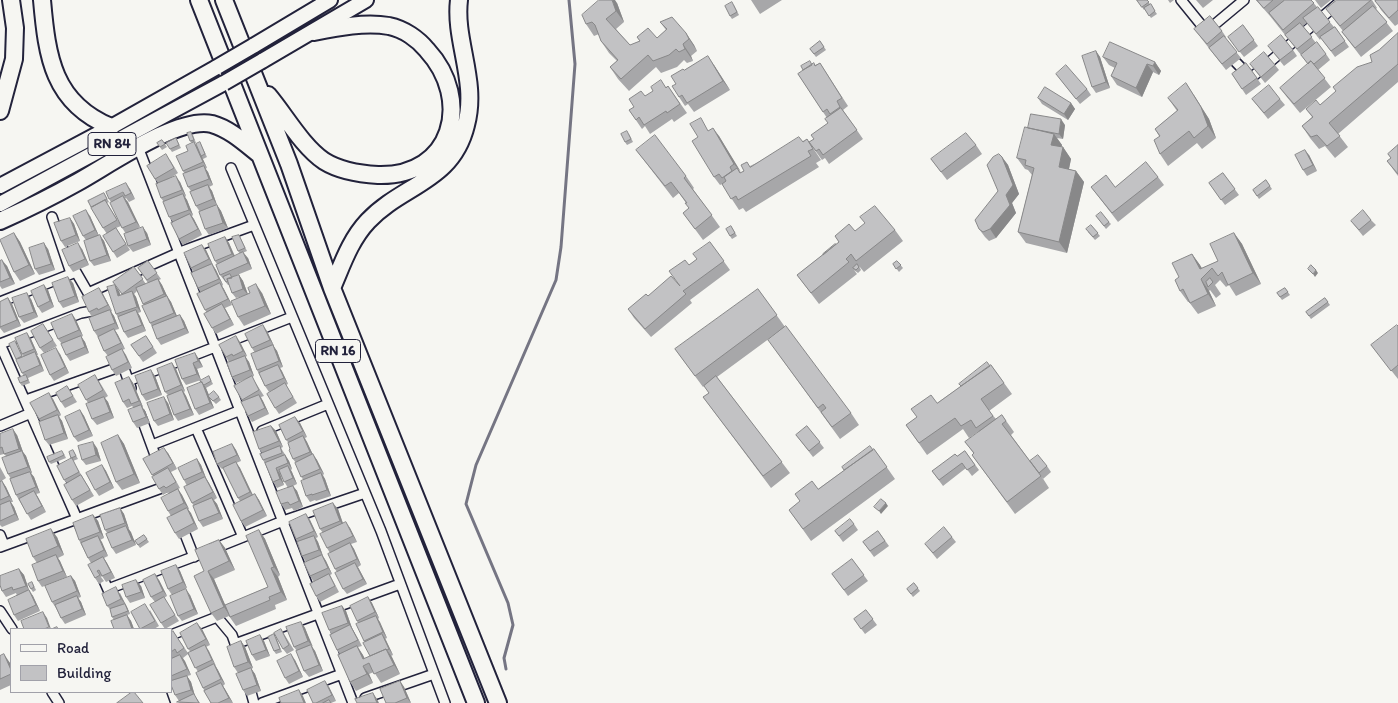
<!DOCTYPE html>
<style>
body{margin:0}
#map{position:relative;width:1398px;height:703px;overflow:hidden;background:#f6f6f2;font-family:Itim,sans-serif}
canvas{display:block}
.legend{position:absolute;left:10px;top:628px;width:162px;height:65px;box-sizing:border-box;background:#f6f6f2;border:1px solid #a1a1a9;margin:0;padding:6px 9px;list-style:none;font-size:15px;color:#22223b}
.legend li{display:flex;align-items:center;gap:10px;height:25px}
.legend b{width:25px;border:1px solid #a1a1a9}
</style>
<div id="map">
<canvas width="1398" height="703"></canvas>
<ul class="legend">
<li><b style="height:6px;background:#f6f6f2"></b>Road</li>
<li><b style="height:14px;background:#c2c2c4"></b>Building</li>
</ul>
</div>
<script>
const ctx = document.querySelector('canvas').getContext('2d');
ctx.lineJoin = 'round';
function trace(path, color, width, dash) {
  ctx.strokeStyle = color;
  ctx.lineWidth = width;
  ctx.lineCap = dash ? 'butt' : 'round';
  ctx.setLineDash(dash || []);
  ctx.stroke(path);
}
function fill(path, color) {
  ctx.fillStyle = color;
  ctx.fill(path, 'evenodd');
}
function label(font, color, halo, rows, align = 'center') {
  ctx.font = font + ' Itim,sans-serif';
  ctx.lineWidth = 4.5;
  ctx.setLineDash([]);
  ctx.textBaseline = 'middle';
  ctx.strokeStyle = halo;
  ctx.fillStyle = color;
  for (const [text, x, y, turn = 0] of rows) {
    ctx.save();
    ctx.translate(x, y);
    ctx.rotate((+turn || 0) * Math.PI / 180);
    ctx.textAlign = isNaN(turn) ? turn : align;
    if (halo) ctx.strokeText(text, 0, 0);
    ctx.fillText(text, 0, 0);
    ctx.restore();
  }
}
trace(new Path2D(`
 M 506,669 L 504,658 L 513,625 L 508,603 L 466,504 L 476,465 L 556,280 L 561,247 L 575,64 L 569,0`), '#757583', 3);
const street = new Path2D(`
 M 1181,0 L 1207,32
 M 1208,30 L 1244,0
 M 1228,54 L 1251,78 L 1342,0
 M 140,152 L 353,703
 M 231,168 L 381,531 L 445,703
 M 52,217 L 71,273
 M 88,293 L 180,252 L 254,225
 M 0,302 L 76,272 L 91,298
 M 0,344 L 81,313 L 92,311 L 99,312
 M 0,344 L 82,530
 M 121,360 L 131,388
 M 128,381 L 292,317
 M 26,400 L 122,366
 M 140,414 L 158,463
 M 0,426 L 31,413
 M 196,428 L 243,537
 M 262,431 L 328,404
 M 152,445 L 241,410
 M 181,524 L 194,557
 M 0,535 L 4,545
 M 0,547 L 167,486
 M 213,549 L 283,521 L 365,493
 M 98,567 L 113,601
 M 108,589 L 198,555
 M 0,611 L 12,629
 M 171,635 L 217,617 L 232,635 L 237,649
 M 235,644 L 400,584
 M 249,685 L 254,703
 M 171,689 L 176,703
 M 52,692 L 59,703
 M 284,695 L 342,674
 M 365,698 L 434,674
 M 262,703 L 284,695 L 288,703`);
const primary = new Path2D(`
 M 253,46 L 330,0
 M 262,61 L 366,0
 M 0,186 L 111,127 L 217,67
 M 0,204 L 224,83`);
const highway = new Path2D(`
 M 42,0 C 47,57 53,103 111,127
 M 199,0 L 476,703
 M 224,0 L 289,164 L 332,288 L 498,703
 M 268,95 C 285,115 302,146 324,161 C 340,171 360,174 378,175 C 453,177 473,100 427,50 C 418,39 404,29 389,26 C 365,22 339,27 314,32
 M 0,111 L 14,59 L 15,28 L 11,0
 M 0,221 C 27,209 53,196 78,182 C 109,165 178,116 212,124 C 230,129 246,144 260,155
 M 332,288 C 342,265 350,240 368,221 C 403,184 452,182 466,125 C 478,81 454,41 459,0`);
trace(street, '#22223b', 12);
trace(primary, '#22223b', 18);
trace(highway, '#22223b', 20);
trace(street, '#f6f6f2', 9);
trace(primary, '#f6f6f2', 14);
trace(highway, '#f6f6f2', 16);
const primaryBridge = new Path2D(`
 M 217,67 L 253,46
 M 224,83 L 262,61`);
trace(primaryBridge, '#22223b', 18, []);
trace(primaryBridge, '#f6f6f2', 14);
fill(new Path2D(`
 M 751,0 L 782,0 L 760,14 Z
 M 1137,0 L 1147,0 L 1157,14 L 1151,18 L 1145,9 L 1144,10 Z
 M 1168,0 L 1174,0 L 1170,3 Z
 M 1196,0 L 1213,0 L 1203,8 Z
 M 1256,0 L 1311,0 L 1334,27 L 1335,27 L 1349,47 L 1335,57 L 1321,38 L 1320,40 L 1307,23 L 1303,26 L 1316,43 L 1301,55 L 1270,16 Z
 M 1315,0 L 1331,0 L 1321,8 Z
 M 1337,0 L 1372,0 L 1377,8 L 1376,9 L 1393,31 L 1361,57 L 1348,40 L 1342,32 L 1343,31 L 1326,9 Z
 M 1375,0 L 1398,0 L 1398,24 L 1395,26 L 1381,10 Z
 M 617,3 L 624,22 L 616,29 L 630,45 L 640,41 L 637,37 L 657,38 L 666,30 L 660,22 L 686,33 L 694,45 L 697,51 L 691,56 L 693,61 L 687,63 L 684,60 L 677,67 L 661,73 L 656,67 L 629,91 L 618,79 L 610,67 L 617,61 L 609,53 L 601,41 L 599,34 L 594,36 L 586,24 Z
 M 734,5 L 739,15 L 732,19 L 730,16 Z
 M 1243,25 L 1258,46 L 1244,57 L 1228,37 Z
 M 1194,29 L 1222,31 L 1226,37 L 1225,38 L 1241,58 L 1226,70 Z
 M 1398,33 L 1398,82 L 1338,134 L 1348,147 L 1335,158 L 1325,146 L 1319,149 L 1310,138 L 1302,126 L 1312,117 L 1306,109 L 1320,105 L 1372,62 L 1379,50 Z
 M 820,41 L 826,50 L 816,57 L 810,49 Z
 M 1268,46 L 1293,50 L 1297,56 L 1284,66 Z
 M 1096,51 L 1100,57 L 1110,88 L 1096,93 L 1092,87 Z
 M 1326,54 L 1330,60 L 1318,70 L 1331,87 L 1300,113 L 1286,96 L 1280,88 L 1308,64 L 1301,55 Z
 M 1103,57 L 1155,62 L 1161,71 L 1159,75 L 1153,72 L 1142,97 L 1117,85 L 1111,76 L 1115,68 L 1109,65 Z
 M 820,63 L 848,106 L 843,110 L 863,139 L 829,164 L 825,158 L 822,160 L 809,142 L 814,139 L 828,123 L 827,118 L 798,74 L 812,64 L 815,65 Z
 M 1246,63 L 1261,84 L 1246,95 L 1232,74 Z
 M 1250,64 L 1275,65 L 1279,70 L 1265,83 Z
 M 714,65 L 730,90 L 694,112 L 688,104 L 685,106 L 679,97 L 676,84 L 685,70 Z
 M 1056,74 L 1087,89 L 1091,95 L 1080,104 Z
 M 668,86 L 687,113 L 674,122 L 672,119 L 650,134 L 645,126 L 642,129 L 629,110 L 634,107 L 645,96 Z
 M 1194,95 L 1209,119 L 1216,138 L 1202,149 L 1197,143 L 1168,166 L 1160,154 L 1159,136 L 1155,129 L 1177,111 L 1168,98 Z
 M 1038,98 L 1071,103 L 1075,109 L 1068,120 L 1042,104 Z
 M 1252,99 L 1280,99 L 1285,105 L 1268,119 Z
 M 1065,125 L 1063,139 L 1057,138 L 1062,145 L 1061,147 L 1063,147 L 1071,159 L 1069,169 L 1076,171 L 1084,182 L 1067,253 L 1026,243 L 1018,232 L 1032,175 L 1028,170 L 1025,169 L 1017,158 L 1028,128 Z
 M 709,130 L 719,136 L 741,173 L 750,166 L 807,139 L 821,160 L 816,163 L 819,167 L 746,212 L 743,208 L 739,210 L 722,184 L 720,185 L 714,177 Z
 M 629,134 L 633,142 L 627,145 L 625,142 Z
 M 193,135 L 196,143 L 194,143 L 198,148 L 200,142 L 207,157 L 203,159 L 202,158 L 207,168 L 205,169 L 208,172 L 213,185 L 209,187 L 212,191 L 217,205 L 200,212 L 196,206 L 191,191 L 188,187 L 185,174 L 183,171 L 188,151 L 192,143 L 190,141 Z
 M 176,138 L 181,148 L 172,152 L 170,149 Z
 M 162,140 L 167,147 L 162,150 L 157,143 Z
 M 976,145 L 982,154 L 947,180 L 931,159 Z
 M 1398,145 L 1398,176 L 1387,161 L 1391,158 L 1388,154 Z
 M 636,150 L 686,176 L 694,188 L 693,189 L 720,227 L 703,240 L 683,213 L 689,208 L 686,203 L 679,193 L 673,198 Z
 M 1309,155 L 1317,171 L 1307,176 L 1303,170 Z
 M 1002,157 L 1008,165 L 1019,194 L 1012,203 L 1016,213 L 996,238 L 989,241 L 985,237 L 979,229 L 998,191 Z
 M 170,160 L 178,173 L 169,179 L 180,182 L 186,196 L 185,197 L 187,200 L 193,215 L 192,216 L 202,235 L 183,245 L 179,239 L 173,222 L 169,217 L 164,202 L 161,198 L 158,183 L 155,179 Z
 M 1223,173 L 1239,195 L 1225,205 L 1209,183 Z
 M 1158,177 L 1164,185 L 1118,222 L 1091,187 L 1115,187 Z
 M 1266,180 L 1272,189 L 1259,199 L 1253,190 Z
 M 130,189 L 135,199 L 129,202 L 126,198 L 125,199 L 140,227 L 133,231 L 147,233 L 151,245 L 133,252 L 128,246 L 126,234 L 121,226 L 116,228 L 130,250 L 117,258 L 103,236 L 107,234 L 103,228 L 88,201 L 104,193 L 109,202 L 107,203 L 119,222 L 111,202 L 109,199 Z
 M 217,205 L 221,211 L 228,228 L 209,235 L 205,229 Z
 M 90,216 L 99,236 L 104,241 L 111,261 L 94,266 L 90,261 L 86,240 L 83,236 Z
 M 1096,216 L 1109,222 L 1111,224 L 1106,229 Z
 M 70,218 L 74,224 L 80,241 L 65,247 L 61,241 Z
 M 1371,220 L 1376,225 L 1363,236 L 1351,221 Z
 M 1091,225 L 1100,236 L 1095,240 L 1088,232 Z
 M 731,226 L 737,236 L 732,239 L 730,236 Z
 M 895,230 L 903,241 L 864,272 L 859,266 L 861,270 L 858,273 L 854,270 L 857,274 L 819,304 L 797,275 L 839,242 L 835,236 L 855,231 Z
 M 14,233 L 20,242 L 35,274 L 20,281 L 14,272 Z
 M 1234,233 L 1242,244 L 1261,284 L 1236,296 L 1229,285 L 1226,287 L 1220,280 L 1215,285 L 1221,294 L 1216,298 L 1210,290 L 1209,291 L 1216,306 L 1198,314 L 1189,302 L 1188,302 L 1180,291 L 1179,277 L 1192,254 L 1202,268 L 1218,261 Z
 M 239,235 L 247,251 L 240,254 L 238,251 Z
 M 225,237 L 229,243 L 235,256 L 248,258 L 252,269 L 232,277 L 239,275 L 243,281 L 248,294 L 262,293 L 271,314 L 244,326 L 238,317 L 244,296 L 236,298 L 232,293 L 229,285 L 228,285 L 220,275 L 217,264 L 215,261 Z
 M 710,242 L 730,270 L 690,300 L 692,303 L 651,337 L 634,318 L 628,309 L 648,296 L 679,285 L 689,265 L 697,259 Z
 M 48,249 L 55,270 L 39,275 L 35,269 Z
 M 82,249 L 89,265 L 73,272 L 69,266 Z
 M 206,250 L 213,265 L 216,270 L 223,285 L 222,286 L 232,305 L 225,308 L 234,325 L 216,334 L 212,328 L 207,313 L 205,310 L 201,293 L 198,288 L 194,272 L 191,268 Z
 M 0,261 L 7,266 L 15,284 L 2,289 L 0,286 Z
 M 148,261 L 161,279 L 159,280 L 162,285 L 167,296 L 171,302 L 177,316 L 180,315 L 184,321 L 189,333 L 161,345 L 157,339 L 153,328 L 150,323 L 144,306 L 137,291 L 134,294 L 136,297 L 141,312 L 138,313 L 146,331 L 128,338 L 124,332 L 118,317 L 116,314 L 119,291 L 120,295 L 122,294 L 113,282 L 134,267 L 146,284 L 148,283 L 138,268 Z
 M 897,261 L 903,268 L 899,272 L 893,264 Z
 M 73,283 L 79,302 L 63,308 L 59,302 Z
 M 99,288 L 103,294 L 112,311 L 111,312 L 114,316 L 119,329 L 115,330 L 118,335 L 125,349 L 122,350 L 132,368 L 116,376 L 112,370 L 108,356 L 104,351 L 98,337 L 94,331 L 92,317 L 89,312 Z
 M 1285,288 L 1290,295 L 1282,300 L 1277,293 Z
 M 758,289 L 785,327 L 717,377 L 790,473 L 771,488 L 703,397 L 709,393 L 704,386 L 703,387 L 675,349 Z
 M 48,290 L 54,307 L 42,313 L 38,307 Z
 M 8,298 L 12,304 L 21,326 L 4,333 L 0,328 L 0,302 Z
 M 1325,298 L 1330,305 L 1311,319 L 1306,312 Z
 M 31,299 L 38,317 L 24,323 L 19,317 Z
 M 72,314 L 76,320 L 83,336 L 81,337 L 85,342 L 89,353 L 70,361 L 66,355 L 62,344 L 58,339 Z
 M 43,324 L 57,346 L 44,353 L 40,348 Z
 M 1398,326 L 1398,379 L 1371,345 Z
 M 267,331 L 274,346 L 273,346 L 277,351 L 283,367 L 280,368 L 288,384 L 286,385 L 297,403 L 279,414 L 275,408 L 274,390 L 269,392 L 265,386 L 257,370 L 255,353 L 252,348 Z
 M 146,336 L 157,353 L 143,362 L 131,345 Z
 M 31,339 L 38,355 L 36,355 L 44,371 L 28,378 L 30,383 L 22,386 L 20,383 L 24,376 L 22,373 L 15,341 L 23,357 L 24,357 L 22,354 Z
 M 240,342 L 247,356 L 245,357 L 249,362 L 254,376 L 252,377 L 264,396 L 261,397 L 269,414 L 252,422 L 248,416 L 243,402 L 234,386 L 249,378 L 236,383 L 232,377 L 229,362 L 226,357 Z
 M 776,351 L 851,413 L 859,425 L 840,439 Z
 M 60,354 L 69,373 L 54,381 L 50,375 Z
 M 199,359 L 203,367 L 197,369 L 201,380 L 186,385 L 182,379 L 175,360 Z
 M 172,363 L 176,369 L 185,391 L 184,392 L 186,396 L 194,415 L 178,421 L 174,415 L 168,395 L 165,392 Z
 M 991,365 L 1012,394 L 989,411 L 996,419 L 1002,415 L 1014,432 L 1011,435 L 1030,461 L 1047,466 L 1051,472 L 1043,479 L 1042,477 L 1049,488 L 1015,514 L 972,455 L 974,454 L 965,442 L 979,432 L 979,431 L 969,438 L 963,429 L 927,455 L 906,425 Z
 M 155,376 L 162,395 L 146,401 L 142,395 Z
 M 209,376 L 213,384 L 206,388 L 209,395 L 219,397 L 221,400 L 216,404 L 209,397 L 214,408 L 199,415 L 195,409 L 201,382 Z
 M 129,377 L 133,383 L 143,407 L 142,407 L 145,411 L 150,423 L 137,428 L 133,422 L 134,408 L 132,406 L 127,408 L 123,402 Z
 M 99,381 L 108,396 L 105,398 L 108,402 L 114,418 L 97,425 L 92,419 L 88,403 L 78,385 Z
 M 67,386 L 77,402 L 65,408 L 61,402 Z
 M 53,399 L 61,415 L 59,417 L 62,421 L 68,439 L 49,445 L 45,440 L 40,421 L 39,419 Z
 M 168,403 L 174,420 L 158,426 L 154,421 Z
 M 80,410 L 84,416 L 93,436 L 78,442 L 74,437 Z
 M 300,423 L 307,437 L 305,438 L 307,442 L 313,455 L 317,460 L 324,474 L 323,475 L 325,479 L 331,496 L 316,501 L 315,500 L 310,502 L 306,496 L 303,480 L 296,463 L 293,459 L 289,443 L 286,440 Z
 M 271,426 L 276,431 L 283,447 L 281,448 L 289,461 L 292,469 L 291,470 L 297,484 L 293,486 L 297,491 L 303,507 L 294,511 L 292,508 L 285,510 L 281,504 L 288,488 L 280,474 L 284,485 L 277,488 L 273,482 L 266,465 L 263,460 L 262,453 L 259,449 Z
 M 807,426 L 824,448 L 813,457 L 796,435 Z
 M 0,434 L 17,435 L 23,452 L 26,456 L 32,473 L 31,473 L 34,477 L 40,493 L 36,494 L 46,512 L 31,520 L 16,495 L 11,479 L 8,474 L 6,456 L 4,454 L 0,455 Z
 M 118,435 L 124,444 L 140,483 L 122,490 L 116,482 Z
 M 232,444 L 236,450 L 241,461 L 236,463 L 240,468 L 253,495 L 255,494 L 259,500 L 267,516 L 245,527 L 241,521 L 240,501 L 238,498 L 224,468 L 222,469 L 217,464 Z
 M 97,448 L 101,461 L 86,465 L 82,460 Z
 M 874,449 L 895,479 L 811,541 L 789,510 Z
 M 73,450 L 78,459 L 73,461 L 94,496 L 76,506 L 72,500 L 67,483 L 64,480 Z
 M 965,451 L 979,470 L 972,476 L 966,468 L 943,486 L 932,471 Z
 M 168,453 L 177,469 L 171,472 L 180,488 L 178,489 L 182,495 L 189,509 L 188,509 L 198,529 L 179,539 L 175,533 L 171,516 L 168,511 L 169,494 L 168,492 L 163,495 L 159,489 L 153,476 L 143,459 Z
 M 64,454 L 66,458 L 51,464 L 49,462 Z
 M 197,459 L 201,465 L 206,478 L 209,483 L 217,498 L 214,500 L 217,504 L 223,519 L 203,527 L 199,521 L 194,506 L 192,503 L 187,486 L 184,480 Z
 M 102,465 L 106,471 L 114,488 L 99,496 L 95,490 Z
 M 0,467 L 6,478 L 0,482 Z
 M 2,481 L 6,487 L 13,502 L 11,502 L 14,507 L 19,520 L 2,527 L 0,525 L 0,482 Z
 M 120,508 L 124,514 L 129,529 L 136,545 L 116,554 L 112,548 L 108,534 L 105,530 Z
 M 338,509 L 343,523 L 350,528 L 357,542 L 351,544 L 354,549 L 361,565 L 358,567 L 367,584 L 347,594 L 343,589 L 337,572 L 335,569 L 330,553 L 327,548 L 323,533 L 320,529 Z
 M 93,515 L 98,521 L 104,538 L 100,540 L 108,556 L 104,558 L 107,563 L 115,578 L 106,582 L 102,576 L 101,577 L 104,581 L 99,584 L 95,578 L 91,563 L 88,558 L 79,540 Z
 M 310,520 L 318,537 L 316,538 L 318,542 L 323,556 L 326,561 L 332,574 L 330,575 L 339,592 L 320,602 L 316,596 L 317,580 L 314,582 L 310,576 L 312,559 L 306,562 L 302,556 L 298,542 L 296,539 Z
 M 854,524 L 858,530 L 843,542 L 835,531 Z
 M 259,530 L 265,539 L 280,575 L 278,577 L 287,600 L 275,605 L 276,609 L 236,626 L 229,616 L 217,621 L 211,613 L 204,571 L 219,540 L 225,548 L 235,570 L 214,579 L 225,605 L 268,587 Z
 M 878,531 L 889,546 L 874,557 L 863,542 Z
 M 144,535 L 149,542 L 140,548 L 135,541 Z
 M 57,537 L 64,555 L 58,558 L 60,561 L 67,577 L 42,587 L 38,581 L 37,563 L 33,557 Z
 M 952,537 L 956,542 L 937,559 L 925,544 Z
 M 852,559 L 868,581 L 848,596 L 832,574 Z
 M 176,565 L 180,571 L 187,588 L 172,595 L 168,589 Z
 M 19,569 L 24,575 L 29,590 L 33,596 L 40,611 L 18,621 L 14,615 L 17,596 L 16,593 L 6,597 L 2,591 Z
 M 71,576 L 75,581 L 81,597 L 78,598 L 81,602 L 86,615 L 65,624 L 61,618 L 56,608 L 52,602 Z
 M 159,580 L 167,596 L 164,598 L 179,621 L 165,629 L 161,623 L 155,602 L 151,597 Z
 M 32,582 L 36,590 L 33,592 L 31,589 Z
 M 914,583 L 920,591 L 913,597 L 907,589 Z
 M 141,586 L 145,598 L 130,603 L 126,597 Z
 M 120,593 L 127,607 L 130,614 L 127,615 L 131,621 L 134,629 L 114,629 L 114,620 L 112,617 L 110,609 L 107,606 Z
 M 190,595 L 198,614 L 182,621 L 178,616 Z
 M 368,597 L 372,603 L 379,618 L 378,619 L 387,638 L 385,639 L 393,655 L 391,656 L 400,674 L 381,683 L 374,672 L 369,674 L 373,683 L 356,691 L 350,682 L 340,654 L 337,650 L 332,635 L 329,630 L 342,606 L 346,611 L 352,628 L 362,646 L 358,647 L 365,659 L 370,656 L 364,641 L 358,623 L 357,621 Z
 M 150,610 L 159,626 L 154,629 L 140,629 Z
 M 866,610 L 877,625 L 865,634 L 854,619 Z
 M 301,622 L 305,628 L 312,647 L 315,651 L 323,671 L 309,677 L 304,671 L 297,651 L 294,647 Z
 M 202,629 L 210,645 L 206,647 L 225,684 L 223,686 L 233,703 L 211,703 L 203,688 L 198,672 L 188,654 L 183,658 L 191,675 L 187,676 L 191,682 L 195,696 L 200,703 L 178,703 L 183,700 L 179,701 L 175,695 L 171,685 L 171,633 L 173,631 L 188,653 L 191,652 L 188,649 Z
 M 281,629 L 294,650 L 287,654 L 283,649 Z
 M 260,635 L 264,641 L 270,656 L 256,661 L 252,655 Z
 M 276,637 L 282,652 L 276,654 L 274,651 Z
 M 241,641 L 245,647 L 253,668 L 251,669 L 255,674 L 261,691 L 247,696 L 243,690 L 238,673 L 234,667 Z
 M 0,656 L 10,663 L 11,666 L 11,685 L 0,690 Z
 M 295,660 L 303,677 L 289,684 L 285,678 Z
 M 400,681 L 404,687 L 411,703 L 386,703 Z
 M 329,687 L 336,701 L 331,703 L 313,703 Z`), '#a7a7a9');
fill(new Path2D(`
 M 612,0 L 615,0 L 617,3 L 624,22 L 616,11 Z
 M 686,33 L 694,45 L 697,51 L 689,39 Z
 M 683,44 L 691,56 L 693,61 L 685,49 Z
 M 1096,51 L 1100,57 L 1110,88 L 1106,82 Z
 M 708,56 L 714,65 L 730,90 L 723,81 Z
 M 1155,62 L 1161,71 L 1159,75 L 1153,66 Z
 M 1147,64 L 1153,72 L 1142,97 L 1136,88 Z
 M 1186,83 L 1209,119 L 1216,138 L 1208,126 Z
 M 1071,103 L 1075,109 L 1068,120 L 1064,114 Z
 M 1061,119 L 1065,125 L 1063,139 L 1059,134 Z
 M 713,128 L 719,136 L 741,172 L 734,164 Z
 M 1054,134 L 1062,145 L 1059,156 L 1051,145 Z
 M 194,142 L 198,148 L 207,168 L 203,162 Z
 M 1063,147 L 1071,159 L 1067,178 L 1059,167 Z
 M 1305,150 L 1309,155 L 1317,171 L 1313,165 Z
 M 1002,157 L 1008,165 L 1019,194 L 1012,203 L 1016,213 L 996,238 L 990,229 L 1006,195 Z
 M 204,166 L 208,172 L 213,185 L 209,179 Z
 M 1076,171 L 1084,182 L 1067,253 L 1059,242 Z
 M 176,176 L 180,182 L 186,196 L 182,190 Z
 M 126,183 L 130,189 L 135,199 L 131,193 Z
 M 208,185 L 212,191 L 217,205 L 213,199 Z
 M 183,194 L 187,200 L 193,215 L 189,210 Z
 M 123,196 L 128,202 L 140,227 L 136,222 Z
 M 217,205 L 221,211 L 228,228 L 223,223 Z
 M 86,210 L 90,216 L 99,236 L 95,230 Z
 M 190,214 L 194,219 L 202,235 L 198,229 Z
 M 70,218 L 74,224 L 80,241 L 76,235 Z
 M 143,227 L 147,233 L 151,245 L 147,239 Z
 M 14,233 L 20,242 L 35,274 L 29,265 Z
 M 1234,233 L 1242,244 L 1261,284 L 1253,273 Z
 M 100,235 L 104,241 L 111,261 L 107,255 Z
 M 225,237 L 229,243 L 236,260 L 232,254 Z
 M 44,243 L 48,249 L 55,270 L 51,264 Z
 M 78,243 L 82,249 L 89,265 L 85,259 Z
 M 202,245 L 206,250 L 213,265 L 209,259 Z
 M 243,252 L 248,258 L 252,269 L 248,263 Z
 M 1192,254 L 1200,265 L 1205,275 L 1200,269 Z
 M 2,260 L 7,266 L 15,284 L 10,278 Z
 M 212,264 L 216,270 L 223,285 L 219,279 Z
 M 1316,270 L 1318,273 L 1315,277 L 1313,274 Z
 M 239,275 L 243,281 L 248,295 L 243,289 Z
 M 68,277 L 73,283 L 79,302 L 75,296 Z
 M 158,279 L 162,285 L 169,300 L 164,294 Z
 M 1201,279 L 1209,291 L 1216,306 L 1208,294 Z
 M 220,283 L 224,289 L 232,305 L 228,299 Z
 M 256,284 L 262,293 L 271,314 L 265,306 Z
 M 44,285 L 48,290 L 54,307 L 50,301 Z
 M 115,285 L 119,291 L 123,302 L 118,296 Z
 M 99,288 L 103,294 L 112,311 L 108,305 Z
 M 132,291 L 136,297 L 141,312 L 137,307 Z
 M 27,293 L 31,299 L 38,317 L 34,312 Z
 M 167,296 L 171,302 L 178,319 L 174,313 Z
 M 8,298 L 12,304 L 21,326 L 17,320 Z
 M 222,304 L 226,310 L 234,325 L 230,319 Z
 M 110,310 L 114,316 L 119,329 L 115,323 Z
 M 136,310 L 140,316 L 146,331 L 142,325 Z
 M 72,314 L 76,320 L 83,336 L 79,330 Z
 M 180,315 L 184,321 L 189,333 L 185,328 Z
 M 263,325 L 267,331 L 274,346 L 270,340 Z
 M 114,329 L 118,335 L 125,349 L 121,343 Z
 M 27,333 L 31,339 L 38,355 L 34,349 Z
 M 81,336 L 85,342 L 89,353 L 85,347 Z
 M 236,336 L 240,342 L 247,356 L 243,351 Z
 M 273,345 L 277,351 L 283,367 L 279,361 Z
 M 56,348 L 60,354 L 69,373 L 65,367 Z
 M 122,349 L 126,355 L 132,368 L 128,362 Z
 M 35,352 L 39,358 L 44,371 L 40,365 Z
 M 195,353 L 199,359 L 203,367 L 198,361 Z
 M 245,356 L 249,362 L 254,376 L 250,370 Z
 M 172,363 L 176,369 L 185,391 L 181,385 Z
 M 193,363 L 197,369 L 201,380 L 197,374 Z
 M 278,365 L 282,371 L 288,384 L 284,378 Z
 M 151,370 L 155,376 L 162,395 L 158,389 Z
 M 129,377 L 133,383 L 143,407 L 139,401 Z
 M 202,382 L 206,388 L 214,408 L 210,403 Z
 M 182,390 L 186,396 L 194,415 L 190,409 Z
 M 49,393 L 53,399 L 61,415 L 57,410 Z
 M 259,395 L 263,401 L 269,414 L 265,408 Z
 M 104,397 L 108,402 L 114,418 L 110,412 Z
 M 164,397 L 168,403 L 174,420 L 170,414 Z
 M 141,405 L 145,411 L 150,423 L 146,417 Z
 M 80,410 L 84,416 L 93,436 L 89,430 Z
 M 58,415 L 62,421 L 68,439 L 64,433 Z
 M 295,417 L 300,423 L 307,437 L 303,431 Z
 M 271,426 L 276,431 L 283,447 L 279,441 Z
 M 13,429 L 17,435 L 23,452 L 26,456 L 32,473 L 28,467 L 22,453 L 19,449 Z
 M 118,435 L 124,444 L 140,483 L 134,474 Z
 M 303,436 L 307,442 L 314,457 L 310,452 Z
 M 93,442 L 97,448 L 101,461 L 96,455 Z
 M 232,444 L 236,450 L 241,461 L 237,455 Z
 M 164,448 L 168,453 L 177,469 L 173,463 Z
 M 313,454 L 317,460 L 324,474 L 320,469 Z
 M 285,455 L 289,461 L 292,469 L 288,463 Z
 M 197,459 L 201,465 L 206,478 L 202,472 Z
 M 236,462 L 240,468 L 254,498 L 250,492 Z
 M 102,465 L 106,471 L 114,488 L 110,482 Z
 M 288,466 L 292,472 L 297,484 L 293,478 Z
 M 276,468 L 280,474 L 284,485 L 280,479 Z
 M 30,472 L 34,477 L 40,493 L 36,487 Z
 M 321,473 L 325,479 L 331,496 L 327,490 Z
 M 205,477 L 209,483 L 217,498 L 213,492 Z
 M 2,481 L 6,487 L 13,502 L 9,496 Z
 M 293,486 L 297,491 L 303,507 L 299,501 Z
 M 178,489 L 182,495 L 189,509 L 184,503 Z
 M 34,491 L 38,497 L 46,512 L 42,506 Z
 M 255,494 L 259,500 L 267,516 L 263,510 Z
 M 212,498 L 217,504 L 223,519 L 219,513 Z
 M 10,501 L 14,507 L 19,520 L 15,514 Z
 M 333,503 L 338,509 L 344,527 L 340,521 Z
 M 886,503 L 888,506 L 881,514 L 879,511 Z
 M 120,508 L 124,514 L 129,529 L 125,523 Z
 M 187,508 L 191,513 L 198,529 L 194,523 Z
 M 306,514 L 310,520 L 318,537 L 314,531 Z
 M 93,515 L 98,521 L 104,538 L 100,532 Z
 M 346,522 L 350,528 L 357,542 L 353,536 Z
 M 126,526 L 131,532 L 136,545 L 132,540 Z
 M 51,529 L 57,537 L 64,555 L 58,546 Z
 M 259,530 L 265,539 L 280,575 L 274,567 Z
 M 98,536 L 102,542 L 108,556 L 104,550 Z
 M 314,536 L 318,542 L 323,556 L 319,550 Z
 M 219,540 L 225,548 L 235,570 L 229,561 Z
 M 350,543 L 354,549 L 361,565 L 357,559 Z
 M 56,555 L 60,561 L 67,577 L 63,571 Z
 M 322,555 L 326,561 L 332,574 L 328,568 Z
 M 103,557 L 107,563 L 115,578 L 111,572 Z
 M 355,563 L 359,569 L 367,584 L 363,579 Z
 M 176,565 L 180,571 L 187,588 L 183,582 Z
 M 271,568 L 278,577 L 287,600 L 281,592 Z
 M 19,569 L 24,575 L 29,590 L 33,596 L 40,611 L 36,605 L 30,591 L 26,586 Z
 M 208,571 L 214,579 L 230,616 L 224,607 Z
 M 155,574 L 159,580 L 167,596 L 163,591 Z
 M 71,576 L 75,581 L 81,597 L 77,591 Z
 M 136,580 L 141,586 L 145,598 L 141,592 Z
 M 116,587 L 127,607 L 130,614 L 128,611 L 125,604 L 121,599 Z
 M 186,589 L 190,595 L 198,614 L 194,609 Z
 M 77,596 L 81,602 L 86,615 L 82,609 Z
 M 368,597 L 372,603 L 379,618 L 375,612 Z
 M 342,606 L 346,611 L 352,628 L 362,646 L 348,623 Z
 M 43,612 L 47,618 L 51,629 L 50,629 L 49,627 Z
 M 127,615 L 131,621 L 134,629 L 132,629 Z
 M 376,616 L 380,622 L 387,638 L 383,632 Z
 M 301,622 L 305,628 L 313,647 L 308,641 Z
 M 197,623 L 202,629 L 210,645 L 206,639 Z
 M 382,634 L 386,640 L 393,655 L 389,649 Z
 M 260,635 L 264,641 L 270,656 L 266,650 Z
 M 241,641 L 245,647 L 253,668 L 248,662 Z
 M 205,645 L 209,651 L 216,666 L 212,660 Z
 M 311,645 L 315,651 L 323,671 L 319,665 Z
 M 357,646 L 363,655 L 367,664 L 363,659 Z
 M 386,649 L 392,657 L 400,674 L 394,665 Z
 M 4,654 L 10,663 L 11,666 L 11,670 Z
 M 291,654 L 295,660 L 303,677 L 299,671 Z
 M 180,655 L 185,661 L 191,675 L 187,669 Z
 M 214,664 L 218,670 L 225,684 L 221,679 Z
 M 363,666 L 369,674 L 373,683 L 367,674 Z
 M 251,668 L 255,674 L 261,691 L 257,685 Z
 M 187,676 L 191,682 L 195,696 L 191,690 Z
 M 325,681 L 329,687 L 336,701 L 332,695 Z
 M 400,681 L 404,687 L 411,703 L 407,698 Z
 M 221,683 L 225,689 L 233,703 L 229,698 Z
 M 299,690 L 303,696 L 306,703 L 304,703 Z
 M 373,693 L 377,699 L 379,703 L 377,703 Z`), '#888889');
const building = new Path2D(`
 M 599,0 L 612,0 L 616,11 L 606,19 L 630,45 L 640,41 L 637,37 L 648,28 L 657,38 L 667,29 L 660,22 L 672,17 L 686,33 L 689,39 L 683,44 L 685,49 L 679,52 L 676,49 L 669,55 L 653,61 L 648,55 L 621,79 L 610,67 L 618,60 L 601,41 L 595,25 L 592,22 L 586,24 L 582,15 Z
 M 1137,0 L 1147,0 L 1149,2 L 1142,7 Z
 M 1257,0 L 1273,0 L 1264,8 Z
 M 1285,0 L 1311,0 L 1314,3 L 1283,30 L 1269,13 Z
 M 1337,0 L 1371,0 L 1340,26 L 1326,9 Z
 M 1377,0 L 1398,0 L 1398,10 L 1389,18 L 1375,1 Z
 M 732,2 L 737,12 L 730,16 L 725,6 Z
 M 1151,4 L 1155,11 L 1149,16 L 1144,8 Z
 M 1373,6 L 1387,22 L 1355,48 L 1342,32 Z
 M 1318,7 L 1330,22 L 1316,34 L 1303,18 Z
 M 1210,16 L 1222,31 L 1207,44 L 1194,29 Z
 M 1300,23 L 1312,37 L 1297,49 L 1285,35 Z
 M 1243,25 L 1254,40 L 1239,52 L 1228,37 Z
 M 1335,27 L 1345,41 L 1331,51 L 1320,37 Z
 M 1398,33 L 1398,64 L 1329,123 L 1340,136 L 1327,146 L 1317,135 L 1311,137 L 1302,126 L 1313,117 L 1306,109 L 1316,100 L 1320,105 L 1336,91 L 1333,87 L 1357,67 L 1372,62 L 1370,55 L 1379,50 Z
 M 1281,35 L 1293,50 L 1280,60 L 1268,46 Z
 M 1224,36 L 1237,52 L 1222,64 L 1209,48 Z
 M 820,41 L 824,47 L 814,54 L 810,49 Z
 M 1110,42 L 1155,62 L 1153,66 L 1147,64 L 1136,88 L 1111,76 L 1117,63 L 1103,57 Z
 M 1317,42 L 1326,54 L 1314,64 L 1311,61 L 1308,64 L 1301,55 Z
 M 1096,51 L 1106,82 L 1092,87 L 1082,56 Z
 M 1264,52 L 1275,65 L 1261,77 L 1250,64 Z
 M 708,56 L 723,81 L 687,103 L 682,95 L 679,97 L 672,86 L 676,84 L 671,76 L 683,69 L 684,70 Z
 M 810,61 L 812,65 L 803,70 L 801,66 Z
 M 1311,61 L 1325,78 L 1294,104 L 1280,88 Z
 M 814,63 L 815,66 L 820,63 L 842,98 L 837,101 L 840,107 L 830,114 L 827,109 L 823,112 L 798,74 Z
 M 1246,63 L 1257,78 L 1242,89 L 1232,74 Z
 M 1066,65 L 1087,89 L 1076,99 L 1056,74 Z
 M 661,80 L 666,88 L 668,86 L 680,104 L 667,113 L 666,111 L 644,125 L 639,117 L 636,120 L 629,110 L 634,107 L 629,99 L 641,91 L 645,96 L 653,91 L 651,87 Z
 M 1186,83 L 1201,107 L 1208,126 L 1194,138 L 1189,131 L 1160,154 L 1154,140 L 1160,136 L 1155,129 L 1178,110 L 1168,98 Z
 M 1269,85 L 1280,99 L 1264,113 L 1252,99 Z
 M 1045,87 L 1071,103 L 1064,114 L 1038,98 Z
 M 841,108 L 857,130 L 823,155 L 819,149 L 816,151 L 809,142 L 814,139 L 811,135 L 828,123 L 825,119 Z
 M 1031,114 L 1061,119 L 1059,134 L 1028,128 Z
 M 701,118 L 708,131 L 713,128 L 734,164 L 730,167 L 732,171 L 722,178 L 719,174 L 714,177 L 692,141 L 698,137 L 690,124 Z
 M 1025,127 L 1054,134 L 1051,145 L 1063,147 L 1059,167 L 1076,171 L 1059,242 L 1018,232 L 1034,168 L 1025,165 L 1026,160 L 1017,158 Z
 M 627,131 L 631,139 L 625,142 L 621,134 Z
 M 191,132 L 194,140 L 190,141 L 187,133 Z
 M 966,133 L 976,145 L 941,172 L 931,159 Z
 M 655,135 L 686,176 L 684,178 L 712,215 L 695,229 L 683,213 L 689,208 L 685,203 L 687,203 L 671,182 L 665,186 L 636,150 Z
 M 799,137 L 803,142 L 807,139 L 813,149 L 808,151 L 811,156 L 738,200 L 736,196 L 731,199 L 722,184 L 726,181 L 724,177 L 737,168 L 740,173 L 744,171 L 741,165 L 747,162 L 750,167 Z
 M 176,138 L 179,145 L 170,149 L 166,143 Z
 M 162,140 L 165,144 L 160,147 L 157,143 Z
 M 194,142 L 203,162 L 183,171 L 176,156 L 188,151 L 186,146 Z
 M 200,142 L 205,154 L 201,156 L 196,144 Z
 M 1398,145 L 1398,174 L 1387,161 L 1391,158 L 1388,154 Z
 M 1305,150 L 1313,165 L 1303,170 L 1295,155 Z
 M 166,154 L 174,168 L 155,179 L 147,166 Z
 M 999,154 L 1002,157 L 1013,185 L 1006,195 L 1010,205 L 990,229 L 983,232 L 979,229 L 975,220 L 998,191 L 987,165 L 993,157 Z
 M 1146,162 L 1158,177 L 1112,213 L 1091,187 L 1106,175 L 1115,187 Z
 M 204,166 L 209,179 L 188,187 L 183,174 Z
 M 1223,173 L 1235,189 L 1221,200 L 1209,183 Z
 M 176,176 L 182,190 L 161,198 L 156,184 Z
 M 1266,180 L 1270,186 L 1257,196 L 1253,190 Z
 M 126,183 L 131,193 L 125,196 L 123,192 L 109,199 L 106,192 Z
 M 208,185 L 213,199 L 196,206 L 190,192 Z
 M 104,193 L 107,199 L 91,207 L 88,201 Z
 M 183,194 L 189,210 L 169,217 L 163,202 Z
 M 123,196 L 136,222 L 122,228 L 110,203 Z
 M 105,200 L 117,220 L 103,228 L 91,208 Z
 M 217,205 L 223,223 L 205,229 L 199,212 Z
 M 875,206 L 895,230 L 856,261 L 851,254 L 846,259 L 849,262 L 811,293 L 797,275 L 839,242 L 835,236 L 849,224 L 855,231 L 865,223 L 860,217 Z
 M 86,210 L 95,230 L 83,236 L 73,216 Z
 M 1363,210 L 1371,220 L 1359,230 L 1351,221 Z
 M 1101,212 L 1109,222 L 1104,226 L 1096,216 Z
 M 190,214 L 198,229 L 179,239 L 171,223 Z
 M 70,218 L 76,235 L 61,241 L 54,223 Z
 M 1091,225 L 1098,233 L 1093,237 L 1086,229 Z
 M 731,226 L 735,233 L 730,236 L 726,229 Z
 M 143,227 L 147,239 L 128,246 L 124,234 Z
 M 116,228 L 126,244 L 113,252 L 103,236 Z
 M 14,233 L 29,265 L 14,272 L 0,240 Z
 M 1234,233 L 1253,273 L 1228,285 L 1222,272 L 1218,276 L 1212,268 L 1201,279 L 1208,294 L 1190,303 L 1183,289 L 1180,291 L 1175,280 L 1179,277 L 1172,263 L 1192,254 L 1200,269 L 1218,261 L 1210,244 Z
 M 100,235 L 107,255 L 90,261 L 84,241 Z
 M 239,235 L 245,248 L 238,251 L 232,237 Z
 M 225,237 L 232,254 L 215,261 L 208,244 Z
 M 710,242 L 724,261 L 683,291 L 686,294 L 645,329 L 628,309 L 646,294 L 648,296 L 671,276 L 680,286 L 669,271 L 685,260 L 689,265 L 697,259 L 693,254 Z
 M 44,243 L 51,264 L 35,269 L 29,248 Z
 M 78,243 L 85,259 L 69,266 L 62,250 Z
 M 835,244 L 836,244 L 823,255 L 823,254 Z
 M 202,245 L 209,259 L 191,268 L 184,253 Z
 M 243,252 L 248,263 L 220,275 L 216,265 Z
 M 2,260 L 10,278 L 0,282 L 0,261 Z
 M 148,261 L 157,273 L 147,280 L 138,268 Z
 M 897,261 L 901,265 L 896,269 L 893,264 Z
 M 212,264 L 219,279 L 198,288 L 191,273 Z
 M 857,264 L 859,267 L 856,270 L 853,268 Z
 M 1311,265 L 1316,270 L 1313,274 L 1308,269 Z
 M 134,267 L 143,279 L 122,294 L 113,282 Z
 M 230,274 L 232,278 L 227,279 L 228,281 L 226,282 L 223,277 Z
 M 239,275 L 243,289 L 232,293 L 227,279 Z
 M 68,277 L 75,296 L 59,302 L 52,283 Z
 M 1210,278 L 1213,282 L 1208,287 L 1206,282 Z
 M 158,279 L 164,294 L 143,304 L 136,288 Z
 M 220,283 L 228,299 L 205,310 L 197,294 Z
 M 256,284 L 265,306 L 238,317 L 231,301 L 250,293 L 248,288 Z
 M 44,285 L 50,301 L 38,307 L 31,291 Z
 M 115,285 L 118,296 L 132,291 L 137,307 L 116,314 L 107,287 Z
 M 99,288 L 108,305 L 98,310 L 97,308 L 89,312 L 82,297 Z
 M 1285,288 L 1288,292 L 1280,297 L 1277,293 Z
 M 758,289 L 777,315 L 695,376 L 675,349 Z
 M 27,293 L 34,312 L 19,317 L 12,298 Z
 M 167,296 L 174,313 L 150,323 L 142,306 Z
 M 8,298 L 17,320 L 0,327 L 0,302 Z
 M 1325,298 L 1328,302 L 1309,316 L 1306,312 Z
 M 222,304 L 230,319 L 212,328 L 204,314 Z
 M 110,310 L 115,323 L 94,331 L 89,318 Z
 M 136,310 L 142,325 L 124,332 L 118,317 Z
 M 72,314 L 79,330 L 58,339 L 51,323 Z
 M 180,315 L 185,328 L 157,339 L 152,326 Z
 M 43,324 L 53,340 L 40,348 L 31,331 Z
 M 263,325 L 270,340 L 252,348 L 245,334 Z
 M 1397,325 L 1398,326 L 1398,365 L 1391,371 L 1371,345 Z
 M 786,326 L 851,413 L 832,427 L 821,412 L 826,408 L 823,404 L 818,408 L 768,340 Z
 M 114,329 L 121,343 L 104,351 L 98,337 Z
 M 27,333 L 34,349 L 22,354 L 15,338 Z
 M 81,336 L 85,347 L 66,355 L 61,344 Z
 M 146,336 L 153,347 L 139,356 L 131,345 Z
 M 236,336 L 243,351 L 233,356 L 232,354 L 226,357 L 219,345 Z
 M 15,341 L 22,356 L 16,359 L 9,344 Z
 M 273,345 L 279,361 L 257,370 L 251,354 Z
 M 56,348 L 65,367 L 50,375 L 41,355 Z
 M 122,349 L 128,362 L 112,370 L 106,357 Z
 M 35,352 L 40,365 L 22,373 L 16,360 Z
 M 195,353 L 198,361 L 193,363 L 197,374 L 182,379 L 175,360 Z
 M 245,356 L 250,370 L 232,377 L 227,363 Z
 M 987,362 L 990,366 L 961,386 L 959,384 Z
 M 172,363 L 181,385 L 165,392 L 157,369 Z
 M 278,365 L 284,378 L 265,386 L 259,373 Z
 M 991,365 L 1004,383 L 981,399 L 993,416 L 976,428 L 971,420 L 961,426 L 955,418 L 919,443 L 906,425 L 917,417 L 911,409 L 931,395 L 937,403 Z
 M 151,370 L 158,389 L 142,395 L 135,376 Z
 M 26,375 L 28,380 L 20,383 L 18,378 Z
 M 95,375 L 103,390 L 86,400 L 78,385 Z
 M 209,376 L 211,381 L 204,385 L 200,381 Z
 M 252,376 L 259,390 L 242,400 L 234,386 Z
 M 716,376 L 782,462 L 763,476 L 703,397 L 709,393 L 704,386 Z
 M 129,377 L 139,401 L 131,404 L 129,399 L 123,402 L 115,383 Z
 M 202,382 L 210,403 L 195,409 L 187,388 Z
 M 285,383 L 293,397 L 275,408 L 267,394 Z
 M 67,386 L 73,396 L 61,402 L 56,393 Z
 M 182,390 L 190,409 L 174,415 L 167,396 Z
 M 214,391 L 219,397 L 213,401 L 208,396 Z
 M 49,393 L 57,410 L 39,419 L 30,403 Z
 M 259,395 L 265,408 L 248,416 L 241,402 Z
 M 104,397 L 110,412 L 92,419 L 86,404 Z
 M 164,397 L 170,414 L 154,421 L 147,403 Z
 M 141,405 L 146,417 L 133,422 L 128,410 Z
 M 80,410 L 89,430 L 74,437 L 65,417 Z
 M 58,415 L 64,433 L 45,440 L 39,422 Z
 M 1002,415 L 1006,421 L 1002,424 L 1041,476 L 1007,502 L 972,455 L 974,453 L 965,442 Z
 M 295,417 L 303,431 L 286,440 L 279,425 Z
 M 271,426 L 279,441 L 259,449 L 253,432 Z
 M 807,426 L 820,442 L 809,451 L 796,435 Z
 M 13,429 L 19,449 L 4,454 L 2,447 L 0,448 L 0,434 Z
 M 118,435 L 134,474 L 116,482 L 101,443 Z
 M 303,436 L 310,452 L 293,459 L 289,450 L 290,449 L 288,443 Z
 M 93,442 L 96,455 L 82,460 L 78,446 Z
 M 232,444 L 237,455 L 217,464 L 213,452 Z
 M 280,446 L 282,453 L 263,460 L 260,454 Z
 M 870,446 L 873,450 L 844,470 L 842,467 Z
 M 164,448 L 173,463 L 152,475 L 143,459 Z
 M 874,449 L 887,467 L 803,529 L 789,510 L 800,501 L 795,494 L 812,481 L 818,489 Z
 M 73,450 L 76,456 L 71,458 L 69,452 Z
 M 22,451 L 28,467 L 8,474 L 2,458 Z
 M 62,451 L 64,455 L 49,462 L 47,457 Z
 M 965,451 L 975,465 L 967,470 L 962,463 L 939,480 L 932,471 L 955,454 L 957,456 Z
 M 313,454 L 320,469 L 301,477 L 295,463 Z
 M 285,455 L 288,463 L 276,468 L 280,479 L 273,482 L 265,463 Z
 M 1038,455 L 1047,466 L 1039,473 L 1030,461 Z
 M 72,458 L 79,472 L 64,480 L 57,466 Z
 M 197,459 L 202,472 L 184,480 L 178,468 Z
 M 236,462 L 250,492 L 238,498 L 223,468 Z
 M 102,465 L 110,482 L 95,490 L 86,473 Z
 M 288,466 L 293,478 L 284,482 L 279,470 Z
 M 168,468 L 176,482 L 166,488 L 164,486 L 159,489 L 152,477 Z
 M 30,472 L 36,487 L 16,495 L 10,479 Z
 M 321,473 L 327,490 L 312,495 L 312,494 L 306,496 L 301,481 Z
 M 81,475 L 90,490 L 72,500 L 64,485 Z
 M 205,477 L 213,492 L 192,503 L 184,487 Z
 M 2,481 L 9,496 L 0,500 L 0,482 Z
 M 293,486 L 299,501 L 290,505 L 288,502 L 281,504 L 276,492 Z
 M 178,489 L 184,503 L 168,511 L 161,498 Z
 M 34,491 L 42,506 L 27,514 L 19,499 Z
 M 255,494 L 263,510 L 241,521 L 233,505 Z
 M 212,498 L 219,513 L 199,521 L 193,506 Z
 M 881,499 L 886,503 L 879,511 L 874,507 Z
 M 10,501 L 15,514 L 0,521 L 0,505 Z
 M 333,503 L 340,521 L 320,529 L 313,511 Z
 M 120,508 L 125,523 L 105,530 L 100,515 Z
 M 187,508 L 194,523 L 175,533 L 167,518 Z
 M 306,514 L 314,531 L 296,539 L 289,522 Z
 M 93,515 L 100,532 L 79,540 L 73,523 Z
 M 850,519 L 854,524 L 839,536 L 835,531 Z
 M 346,522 L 353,536 L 327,548 L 320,534 Z
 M 126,526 L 132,540 L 112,548 L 106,534 Z
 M 944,527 L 952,537 L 933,553 L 925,544 Z
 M 51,529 L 58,546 L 33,557 L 26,539 Z
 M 259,530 L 274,567 L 271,568 L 281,592 L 269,597 L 270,600 L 230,617 L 225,605 L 268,587 L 246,536 Z
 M 878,531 L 885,541 L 870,551 L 863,542 Z
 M 144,535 L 147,539 L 138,545 L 135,541 Z
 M 98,536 L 104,550 L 88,558 L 81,543 Z
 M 314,536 L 319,550 L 302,556 L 297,542 Z
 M 219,540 L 229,561 L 208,571 L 224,607 L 211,613 L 194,576 L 204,571 L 195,550 Z
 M 350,543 L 357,559 L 335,569 L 328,554 Z
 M 56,555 L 63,571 L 38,581 L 32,565 Z
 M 322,555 L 328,568 L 310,576 L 304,563 Z
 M 103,557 L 111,572 L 102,576 L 99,570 L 97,571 L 100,575 L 95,578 L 88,565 Z
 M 852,559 L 864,575 L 844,590 L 832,574 Z
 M 355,563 L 363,579 L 343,589 L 335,573 Z
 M 176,565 L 183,582 L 168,589 L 161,571 Z
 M 19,569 L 26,586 L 13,590 L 12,587 L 2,591 L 0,585 L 0,576 Z
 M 155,574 L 163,591 L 151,597 L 143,580 Z
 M 329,574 L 335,586 L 316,596 L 310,584 Z
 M 71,576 L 77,591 L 52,602 L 45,586 Z
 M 136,580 L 141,592 L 126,597 L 122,585 Z
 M 32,582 L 34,587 L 31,589 L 28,584 Z
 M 914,583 L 918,588 L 911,594 L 907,589 Z
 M 116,587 L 121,599 L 107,606 L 102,594 Z
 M 186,589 L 194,609 L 178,616 L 170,596 Z
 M 29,590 L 36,605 L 14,615 L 8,600 Z
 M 77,596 L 82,609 L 61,618 L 55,605 Z
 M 164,597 L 175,615 L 161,623 L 150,605 Z
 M 368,597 L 375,612 L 357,621 L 350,606 Z
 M 125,604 L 128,611 L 112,617 L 110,609 Z
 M 145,604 L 155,621 L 140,629 L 131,612 Z
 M 342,606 L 348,623 L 329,630 L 322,613 Z
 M 866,610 L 873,619 L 861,629 L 854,619 Z
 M 43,612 L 49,627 L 44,629 L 24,629 L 21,621 Z
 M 127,615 L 132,629 L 114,629 L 111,621 Z
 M 376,616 L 383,632 L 364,641 L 356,624 Z
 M 301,622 L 308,641 L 294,647 L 286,627 Z
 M 197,623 L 206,639 L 188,649 L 180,633 Z
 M 350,625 L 358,640 L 337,650 L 330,635 Z
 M 57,627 L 58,629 L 52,629 Z
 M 281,629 L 289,645 L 283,649 L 274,633 Z
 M 173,631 L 184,648 L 177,653 L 175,649 L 171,652 L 171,633 Z
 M 274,634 L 280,649 L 274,651 L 268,637 Z
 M 382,634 L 389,649 L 387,650 L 386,649 L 370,656 L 363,643 Z
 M 260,635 L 266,650 L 252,655 L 246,641 Z
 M 241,641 L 248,662 L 234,667 L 227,647 Z
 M 205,645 L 212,660 L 195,668 L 188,653 Z
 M 311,645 L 319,665 L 304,671 L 296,651 Z
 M 357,646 L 363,659 L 386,649 L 394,665 L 374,674 L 369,663 L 363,666 L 367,674 L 350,682 L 338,655 Z
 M 4,654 L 11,670 L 11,674 L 0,679 L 0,656 Z
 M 291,654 L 299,671 L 285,678 L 277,661 Z
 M 180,655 L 187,669 L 171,676 L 171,659 Z
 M 214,664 L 221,679 L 203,688 L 196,673 Z
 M 251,668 L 257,685 L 243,690 L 236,674 Z
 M 187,676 L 191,690 L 175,695 L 171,685 L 171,681 Z
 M 325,681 L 332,695 L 316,703 L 313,703 L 307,690 Z
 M 400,681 L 407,698 L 395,703 L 386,703 L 380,689 Z
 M 221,683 L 229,698 L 218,703 L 211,703 L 204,691 Z
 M 299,690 L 304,703 L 281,703 L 279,698 Z
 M 132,692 L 134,692 L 143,703 L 117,703 Z
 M 373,693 L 377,703 L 357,703 L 355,699 Z
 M 194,694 L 199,703 L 177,702 Z
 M 329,700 L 331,703 L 323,703 Z`);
fill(building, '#c2c2c4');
trace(building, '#888889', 1);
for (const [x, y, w] of [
 [112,144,48],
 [338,351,45]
]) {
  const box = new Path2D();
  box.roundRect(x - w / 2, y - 11.5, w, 23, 4);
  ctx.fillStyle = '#f6f6f2';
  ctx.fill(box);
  trace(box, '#22223b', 1);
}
label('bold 14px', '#22223b', null, [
 ["RN 84",112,144],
 ["RN 16",338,351]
]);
</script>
